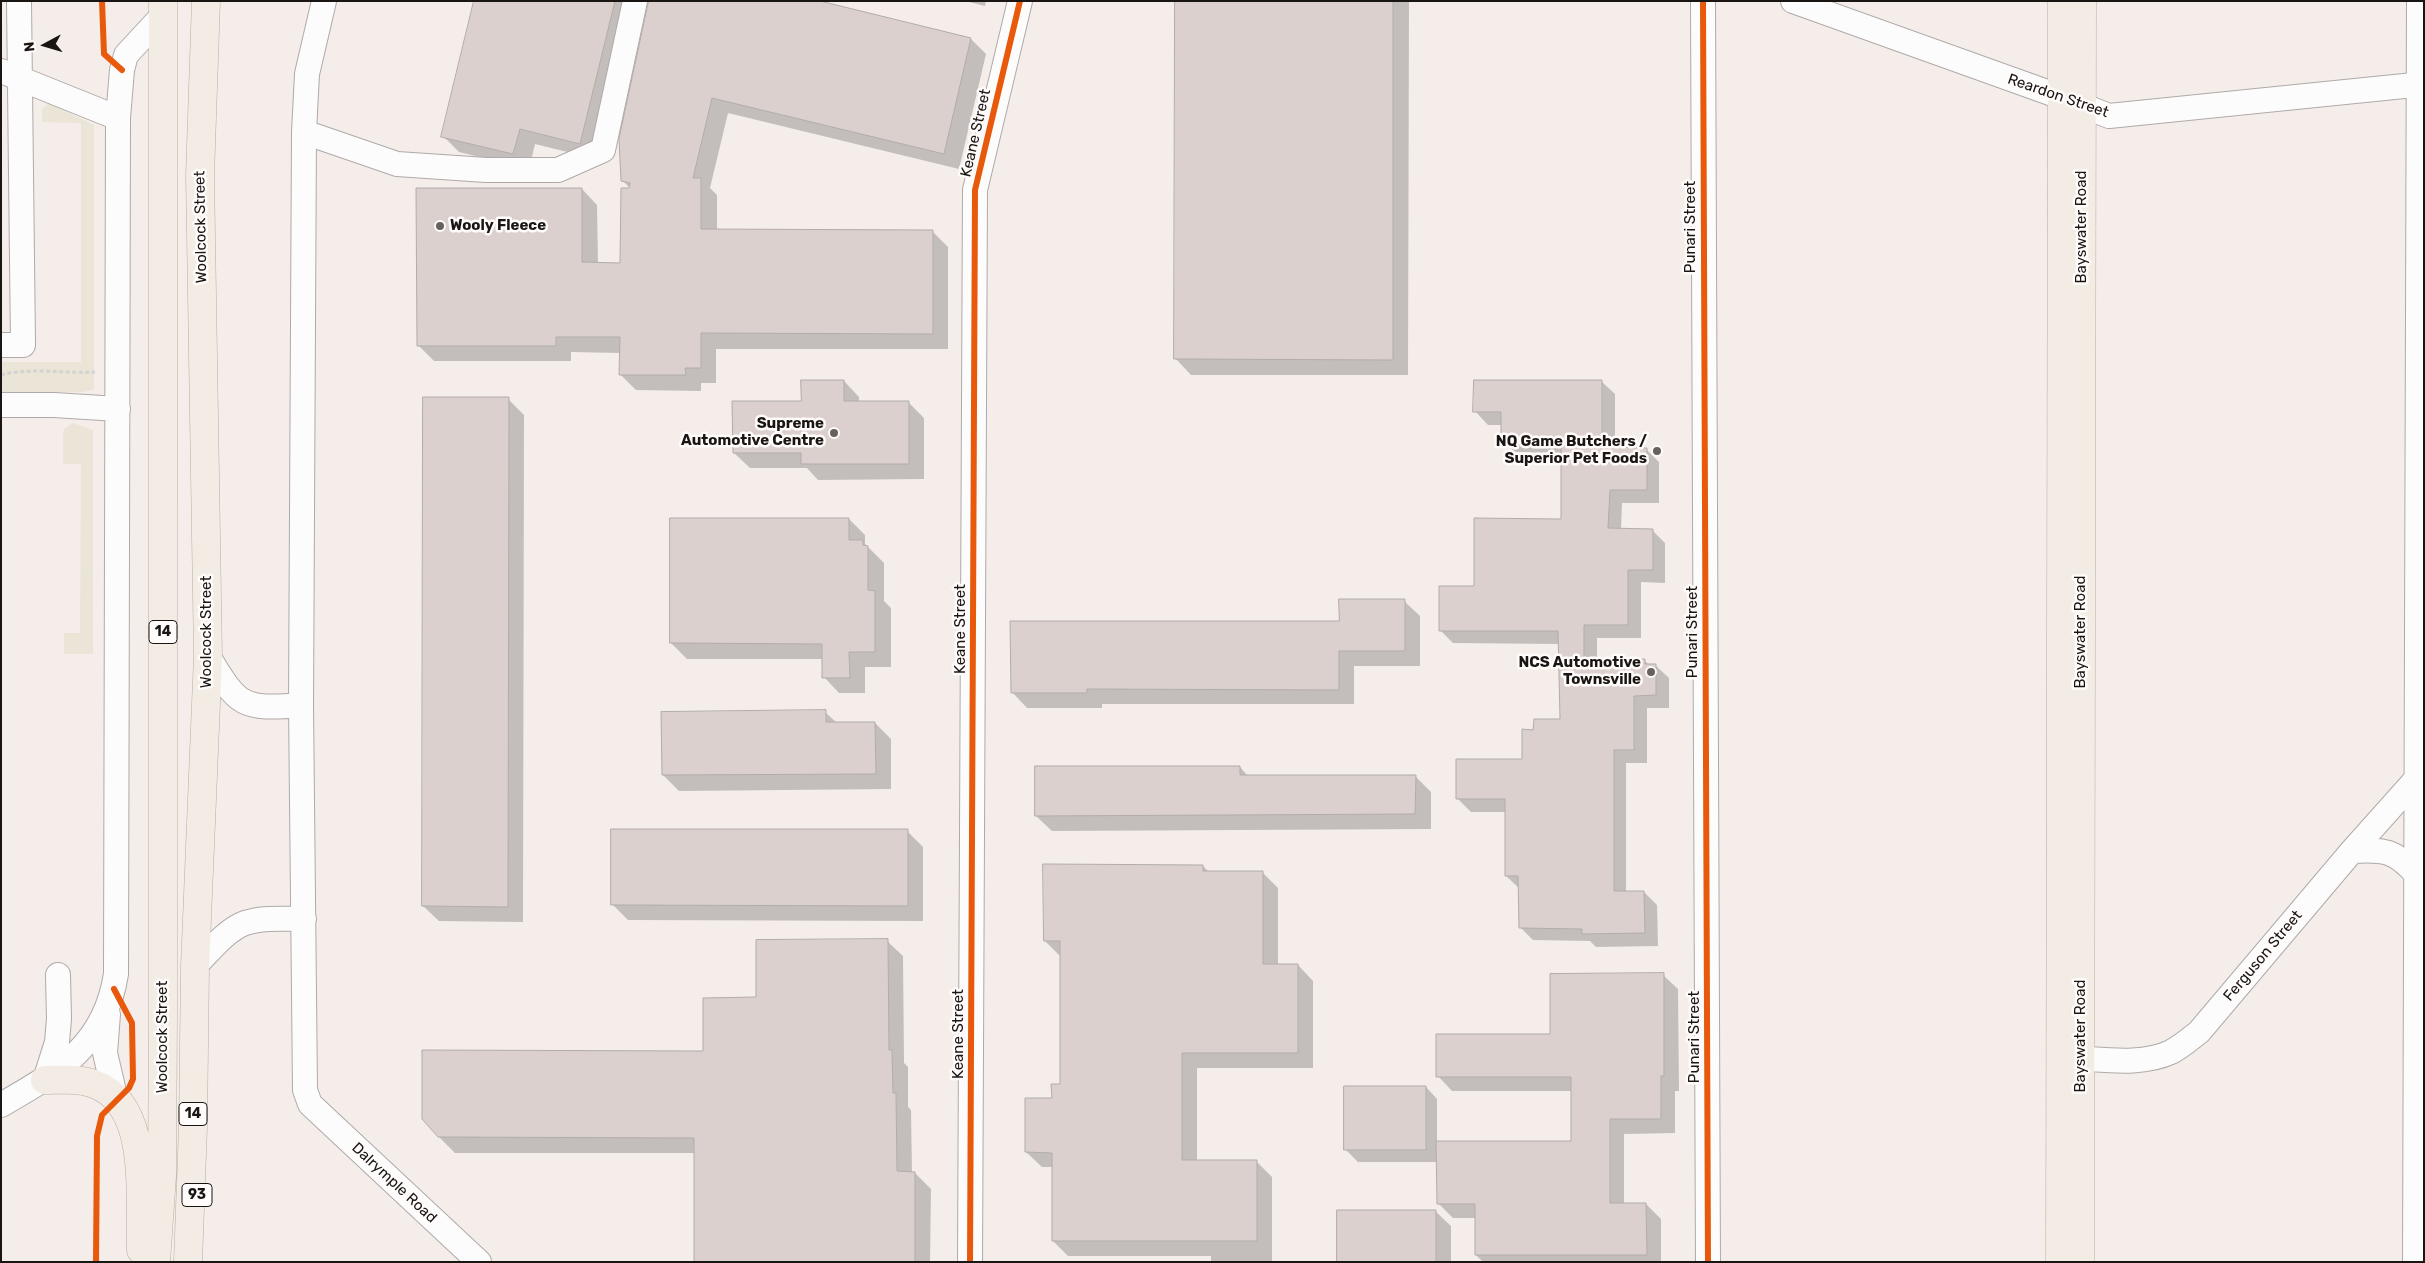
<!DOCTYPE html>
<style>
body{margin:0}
#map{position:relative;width:2425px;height:1263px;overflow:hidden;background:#f4edea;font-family:Rubik,sans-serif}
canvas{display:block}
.frame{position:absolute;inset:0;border:2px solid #191513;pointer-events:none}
.north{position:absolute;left:20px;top:20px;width:50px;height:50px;-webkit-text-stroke:4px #fefbfa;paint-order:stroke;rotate:264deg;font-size:14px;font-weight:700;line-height:20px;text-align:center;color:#191513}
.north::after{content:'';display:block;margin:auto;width:18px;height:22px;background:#191513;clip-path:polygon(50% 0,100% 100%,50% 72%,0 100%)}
</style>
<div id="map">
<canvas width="2425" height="1263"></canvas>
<div class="frame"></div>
<div class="north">N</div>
</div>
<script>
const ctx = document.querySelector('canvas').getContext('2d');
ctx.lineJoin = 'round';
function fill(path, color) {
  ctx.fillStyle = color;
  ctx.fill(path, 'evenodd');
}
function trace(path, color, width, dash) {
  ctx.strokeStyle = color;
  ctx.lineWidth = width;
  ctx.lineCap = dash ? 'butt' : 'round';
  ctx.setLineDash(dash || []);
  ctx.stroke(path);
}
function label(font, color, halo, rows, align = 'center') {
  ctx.font = font + ' Rubik,sans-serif';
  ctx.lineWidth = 5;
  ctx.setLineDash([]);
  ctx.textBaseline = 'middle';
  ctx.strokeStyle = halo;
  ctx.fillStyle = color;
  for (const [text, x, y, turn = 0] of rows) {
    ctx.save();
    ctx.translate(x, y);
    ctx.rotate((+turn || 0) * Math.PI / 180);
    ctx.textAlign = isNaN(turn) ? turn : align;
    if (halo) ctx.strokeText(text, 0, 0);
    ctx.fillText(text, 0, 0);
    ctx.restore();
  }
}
fill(new Path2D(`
 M 49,103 L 94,125 L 94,387 L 93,390 L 83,392 L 1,393 L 1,362 L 81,362 L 81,123 L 42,122 L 42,109 Z
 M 73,423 L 93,430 L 93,654 L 64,654 L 64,633 L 80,633 L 81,464 L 63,464 L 63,432 L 65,428 Z`), '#eae5d7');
fill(new Path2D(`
 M 475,1 L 634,1 L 596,159 L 535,144 L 529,169 L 459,152 L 443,136 Z
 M 651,1 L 971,39 L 986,54 L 959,169 L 728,113 L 710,188 L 717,195 L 717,230 L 932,231 L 948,247 L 948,349 L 716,349 L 716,383 L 701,383 L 701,391 L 636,390 L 621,375 L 621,353 L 571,352 L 571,361 L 434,361 L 418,345 L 582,189 L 597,205 L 598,264 L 621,264 L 631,189 L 622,180 Z
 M 965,1 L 986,1 L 985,6 Z
 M 1177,1 L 1409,1 L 1408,375 L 1191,375 L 1176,359 Z
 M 844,381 L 859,397 L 859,402 L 908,402 L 924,418 L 924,479 L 818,480 L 807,468 L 750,468 L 734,453 L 802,402 Z
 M 1601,381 L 1615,394 L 1615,449 L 1646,449 L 1659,462 L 1659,503 L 1622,503 L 1621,530 L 1652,530 L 1665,543 L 1665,583 L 1641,582 L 1641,638 L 1597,638 L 1597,661 L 1645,661 L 1649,665 L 1655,665 L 1669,678 L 1669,708 L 1647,708 L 1647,763 L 1626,763 L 1626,892 L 1644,892 L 1657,905 L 1658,946 L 1596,947 L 1590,941 L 1533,940 L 1520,927 L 1520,889 L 1506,876 L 1506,812 L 1471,812 L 1458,799 L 1523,761 L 1535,731 L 1561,720 L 1560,644 L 1453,643 L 1440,630 L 1475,587 L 1562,520 L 1562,453 L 1515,452 L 1502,439 L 1502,425 L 1488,425 L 1475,411 Z
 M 508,399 L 524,415 L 523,922 L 439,921 L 423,906 Z
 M 849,519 L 865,535 L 865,544 L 884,563 L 884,601 L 891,608 L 891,667 L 865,667 L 865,693 L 839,693 L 824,677 L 824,659 L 687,659 L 671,643 Z
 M 1404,601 L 1420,616 L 1420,666 L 1354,666 L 1354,704 L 1102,704 L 1102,708 L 1027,708 L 1012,692 L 1340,622 Z
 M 825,712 L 837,723 L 875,723 L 891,739 L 891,789 L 679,791 L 663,775 Z
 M 1240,767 L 1248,776 L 1415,776 L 1431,792 L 1431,829 L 1052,831 L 1036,816 Z
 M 907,831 L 923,847 L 923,921 L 628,920 L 612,904 Z
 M 1203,866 L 1209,872 L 1262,872 L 1278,888 L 1278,965 L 1298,965 L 1313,981 L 1313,1068 L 1197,1068 L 1197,1161 L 1256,1161 L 1272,1177 L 1272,1262 L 1211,1262 L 1211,1256 L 1068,1256 L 1053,1241 L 1053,1167 L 1042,1167 L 1026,1152 L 1062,1085 L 1060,956 L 1045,941 Z
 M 887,941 L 903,956 L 904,1063 L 908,1067 L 908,1107 L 911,1110 L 912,1173 L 915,1173 L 931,1189 L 930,1262 L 695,1262 L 696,1153 L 455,1153 L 439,1137 L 705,1052 L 758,999 Z
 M 1663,975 L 1678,989 L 1679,1091 L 1675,1091 L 1675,1133 L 1624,1134 L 1624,1204 L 1646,1204 L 1661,1219 L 1661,1262 L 1483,1262 L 1476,1255 L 1476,1218 L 1453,1218 L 1438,1203 L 1438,1162 L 1358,1162 L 1346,1150 L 1426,1087 L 1437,1099 L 1437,1143 L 1572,1142 L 1572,1091 L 1452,1091 L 1438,1076 L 1552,1035 Z
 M 1435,1211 L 1451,1226 L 1451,1262 L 1338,1262 Z`), '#0003');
const building = new Path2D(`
 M 474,1 L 615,1 L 580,144 L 520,129 L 513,154 L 441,137 Z
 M 649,1 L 820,1 L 971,38 L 944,154 L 712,98 L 693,178 L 701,178 L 701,229 L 933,230 L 933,334 L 701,333 L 701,368 L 685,368 L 686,375 L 619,375 L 620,337 L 556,337 L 556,346 L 417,346 L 416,188 L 582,188 L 582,262 L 620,263 L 621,188 L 629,188 L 630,183 L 621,181 L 619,139 Z
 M 1175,1 L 1393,1 L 1393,360 L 1174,359 Z
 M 801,380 L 844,380 L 844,401 L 909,401 L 909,464 L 801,464 L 801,453 L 733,453 L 732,401 L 801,401 Z
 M 1474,380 L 1602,380 L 1602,447 L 1647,448 L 1647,490 L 1610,490 L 1608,528 L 1653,529 L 1653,570 L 1628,570 L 1628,625 L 1584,625 L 1584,660 L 1645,659 L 1645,664 L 1656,664 L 1656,695 L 1634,696 L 1634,750 L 1614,750 L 1614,891 L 1644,891 L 1645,933 L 1582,934 L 1582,929 L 1519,928 L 1518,876 L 1505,876 L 1505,799 L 1456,799 L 1456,759 L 1522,759 L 1522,729 L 1533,730 L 1534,719 L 1560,719 L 1558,631 L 1439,631 L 1439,586 L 1474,586 L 1474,518 L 1561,519 L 1561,440 L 1501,440 L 1501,412 L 1473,412 Z
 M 423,397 L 509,397 L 508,907 L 422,906 Z
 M 670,518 L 849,518 L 849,540 L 863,540 L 863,545 L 868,546 L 868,590 L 875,591 L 875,652 L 849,652 L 850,678 L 822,678 L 822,644 L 670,643 Z
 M 1339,599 L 1405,599 L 1405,651 L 1339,651 L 1339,690 L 1087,689 L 1087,693 L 1011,693 L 1010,621 L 1339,621 Z
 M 826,710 L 826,722 L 875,722 L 876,774 L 662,775 L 661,712 Z
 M 1035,766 L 1240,766 L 1240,775 L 1416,775 L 1415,814 L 1035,816 Z
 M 611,829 L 908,829 L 908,906 L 611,905 Z
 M 1043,864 L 1203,865 L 1203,871 L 1263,871 L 1263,964 L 1298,964 L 1298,1053 L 1182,1053 L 1182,1160 L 1257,1160 L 1257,1241 L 1052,1241 L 1052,1153 L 1025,1152 L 1025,1098 L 1052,1098 L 1051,1084 L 1060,1084 L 1060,941 L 1044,941 Z
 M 888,939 L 889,1050 L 892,1050 L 893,1093 L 896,1093 L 897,1171 L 915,1172 L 915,1262 L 694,1262 L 694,1138 L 438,1137 L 422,1119 L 422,1050 L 703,1051 L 703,998 L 756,997 L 756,940 Z
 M 1664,973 L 1664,1076 L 1661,1076 L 1661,1119 L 1610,1119 L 1610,1203 L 1646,1203 L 1647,1255 L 1475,1255 L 1475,1204 L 1437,1204 L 1436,1141 L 1571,1141 L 1571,1077 L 1436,1077 L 1436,1034 L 1550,1034 L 1550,974 Z
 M 1344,1086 L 1426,1086 L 1426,1150 L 1344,1150 Z
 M 1337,1210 L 1436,1210 L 1436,1262 L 1337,1262 Z`);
fill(building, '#dbd0ce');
trace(building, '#b1acaa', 1);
const minor = new Path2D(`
 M 324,1 L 307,74 L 304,132 L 301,705 L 305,1090 L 310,1104 L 479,1262
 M 1703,1 L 1708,1262
 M 1793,1 L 2061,97 L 2109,116 L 2424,84
 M 1,71 L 118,118
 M 304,132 L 397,164 L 486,170 L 558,170 L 603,150 L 635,1
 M 1,345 L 23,345 L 19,1
 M 1,405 L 54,405 L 118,409
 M 208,656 C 238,706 242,710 301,705
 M 2352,851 C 2384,849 2395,850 2417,875
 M 195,966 C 209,952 226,930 245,923 C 264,917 284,919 304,919
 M 108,1014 L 105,1053 L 115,1096
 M 2063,1058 C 2097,1058 2139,1067 2171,1052 C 2181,1047 2190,1039 2199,1032 L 2352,851 L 2419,776
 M 45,1080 L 57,1042 L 59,1019 L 58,975
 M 1,1105 C 58,1072 105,1046 116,974 L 118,118 L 122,70 L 126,55 L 163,15
 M 970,1262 L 975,190 L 1020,1
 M 2415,1262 L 2419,1`);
const major = new Path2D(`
 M 45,1080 C 62,1080 78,1078 94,1084 C 153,1105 138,1202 141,1250
 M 156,1262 L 162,1176 L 163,1017 L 163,1
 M 188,1262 L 193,1127 L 195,966 L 208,656 L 200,175 L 206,1
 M 2060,1262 L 2062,1
 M 2080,1262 L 2082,1`);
trace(minor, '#afaaa8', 26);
trace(major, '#b9ad9f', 29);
trace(new Path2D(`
 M 1,375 C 31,367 64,374 95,372`), '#d5d3d2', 3, [4, 2.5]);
trace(minor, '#fdfcfc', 24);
trace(major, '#f2ece4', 28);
trace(new Path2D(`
 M 102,1 L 104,54 L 122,70
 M 1703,1 L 1708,1262
 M 96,1262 L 97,1136 L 102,1115 L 129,1088 L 133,1079 L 132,1023 L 114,989
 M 970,1262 L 975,190 L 1020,1`), '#e8590c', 6);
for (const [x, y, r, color] of [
 [440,226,5,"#66615e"],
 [834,433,5,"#66615e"],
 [1657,451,5,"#66615e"],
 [1651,672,5,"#66615e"]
]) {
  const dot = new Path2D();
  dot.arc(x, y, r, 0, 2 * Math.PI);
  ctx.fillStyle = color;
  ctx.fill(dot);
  trace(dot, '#fefbfa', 2);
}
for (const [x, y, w] of [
 [163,632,28],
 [193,1114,28],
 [197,1195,30]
]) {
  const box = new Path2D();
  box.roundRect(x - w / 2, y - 11.5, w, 23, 4);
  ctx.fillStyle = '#fefbfa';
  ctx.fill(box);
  trace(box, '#191513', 1);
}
label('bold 14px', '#191513', null, [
 ["14",163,632],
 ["14",193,1114],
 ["93",197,1195]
]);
label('15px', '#191513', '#fefbfa', [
 ["Reardon Street",2058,96,19],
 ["Keane Street",976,133,-77],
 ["Woolcock Street",201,227,-91],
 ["Punari Street",1691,227,-90],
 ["Bayswater Road",2082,227,-90],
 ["Keane Street",961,629,-90],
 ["Woolcock Street",207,632,-90],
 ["Punari Street",1693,632,-90],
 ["Bayswater Road",2081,632,-90],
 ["Ferguson Street",2263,956,-50],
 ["Keane Street",959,1034,-90],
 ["Bayswater Road",2081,1036,-90],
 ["Woolcock Street",163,1037,-90],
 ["Punari Street",1695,1037,-90],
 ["Dalrymple Road",394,1183,43]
]);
label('bold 15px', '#191513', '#fefbfa', [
 ["Wooly Fleece",450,226,"left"],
 ["Supreme",824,424],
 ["Automotive Centre",824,441],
 ["NQ Game Butchers /",1647,442],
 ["Superior Pet Foods",1647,459],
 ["NCS Automotive",1641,663],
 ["Townsville",1641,680]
], 'right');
</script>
